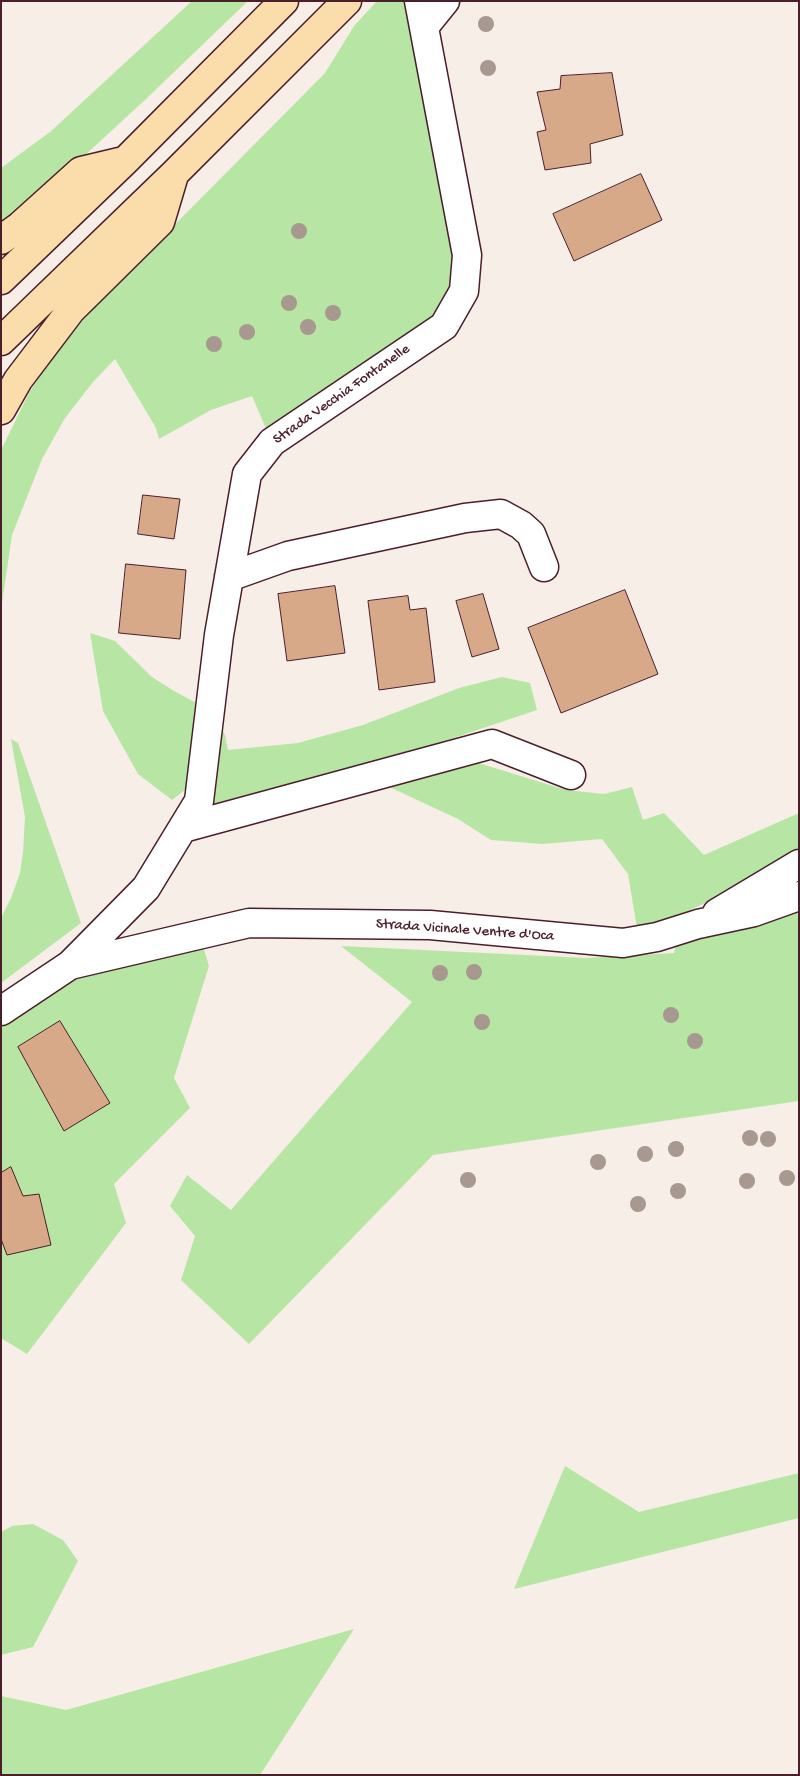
<!DOCTYPE html>
<style>
body{margin:0}
#map{position:relative;width:800px;height:1776px;overflow:hidden;background:#f7eee7;font-family:"Gochi Hand",sans-serif}
canvas{display:block}
.frame{position:absolute;inset:0;border:2px solid #4a1f2b;pointer-events:none}
</style>
<div id="map">
<canvas width="800" height="1776"></canvas>
<div class="frame"></div>
</div>
<script>
const ctx = document.querySelector('canvas').getContext('2d');
ctx.lineJoin = 'round';
function fill(path, color) {
  ctx.fillStyle = color;
  ctx.fill(path, 'evenodd');
}
function trace(path, color, width, dash) {
  ctx.strokeStyle = color;
  ctx.lineWidth = width;
  ctx.lineCap = dash ? 'butt' : 'round';
  ctx.setLineDash(dash || []);
  ctx.stroke(path);
}
function label(font, color, halo, rows, align = 'center') {
  ctx.font = font + ' "Gochi Hand",sans-serif';
  ctx.lineWidth = 4;
  ctx.setLineDash([]);
  ctx.textBaseline = 'middle';
  ctx.strokeStyle = halo;
  ctx.fillStyle = color;
  for (const [text, x, y, turn = 0] of rows) {
    ctx.save();
    ctx.translate(x, y);
    ctx.rotate((+turn || 0) * Math.PI / 180);
    ctx.textAlign = isNaN(turn) ? turn : align;
    if (halo) ctx.strokeText(text, 0, 0);
    ctx.fillText(text, 0, 0);
    ctx.restore();
  }
}
fill(new Path2D(`
 M 192,1 L 248,1 L 146,99 L 18,217 L 1,228 L 1,168 L 50,132 Z
 M 377,1 L 405,1 L 461,229 L 453,285 L 439,318 L 270,438 L 252,396 L 211,410 L 159,439 L 156,428 L 115,359 L 93,382 L 65,418 L 42,459 L 12,535 L 1,610 L 1,450 L 29,393 L 43,371 L 77,327 L 112,288 L 325,73 L 354,26 Z
 M 90,633 L 115,641 L 152,677 L 174,691 L 198,704 L 219,723 L 225,735 L 228,750 L 298,743 L 363,725 L 459,688 L 502,677 L 530,683 L 537,710 L 400,756 L 195,815 L 205,774 L 172,800 L 138,774 L 103,711 Z
 M 11,739 L 18,743 L 81,923 L 1,983 L 1,918 L 11,898 L 20,873 L 23,852 L 25,817 Z
 M 472,761 L 566,790 L 604,794 L 632,787 L 643,820 L 664,813 L 704,855 L 799,813 L 799,873 L 752,880 L 688,911 L 637,928 L 628,874 L 602,839 L 543,844 L 491,840 L 458,819 L 383,784 Z
 M 799,873 L 799,1101 L 433,1155 L 249,1344 L 181,1280 L 195,1236 L 170,1206 L 187,1175 L 231,1210 L 412,1002 L 341,946 L 587,958 L 674,953 L 679,934 Z
 M 201,940 L 209,966 L 174,1078 L 190,1108 L 114,1184 L 126,1223 L 27,1354 L 1,1338 L 1,1015 L 62,974 Z
 M 565,1466 L 639,1512 L 799,1473 L 799,1518 L 514,1589 Z
 M 33,1524 L 63,1540 L 78,1561 L 33,1647 L 1,1655 L 1,1532 L 12,1526 Z
 M 354,1629 L 260,1775 L 1,1775 L 1,1696 L 66,1710 Z`), '#b7e6a4');
const building = new Path2D(`
 M 612,73 L 623,135 L 590,144 L 591,163 L 545,170 L 537,132 L 546,130 L 537,92 L 560,89 L 561,76 Z
 M 641,174 L 662,220 L 574,261 L 553,214 Z
 M 143,495 L 180,499 L 174,539 L 138,534 Z
 M 126,564 L 186,570 L 180,639 L 119,633 Z
 M 335,586 L 345,653 L 287,661 L 278,594 Z
 M 625,590 L 658,674 L 561,713 L 528,628 Z
 M 483,594 L 499,649 L 472,657 L 456,601 Z
 M 408,596 L 410,610 L 426,608 L 435,682 L 379,690 L 368,601 Z
 M 60,1021 L 110,1103 L 64,1131 L 18,1047 Z
 M 11,1167 L 23,1196 L 39,1194 L 51,1245 L 7,1255 L 1,1239 L 1,1173 Z`);
fill(building, '#d7a989');
trace(building, '#4a1f2b', 1);
const minor = new Path2D(`
 M 424,27 L 445,1
 M 229,577 L 288,556 L 465,518 L 501,514 L 521,525 L 531,534 L 544,567
 M 183,828 L 492,744 L 571,775
 M 717,913 L 799,864
 M 70,965 L 249,923 L 430,925 L 623,943 L 657,937 L 698,924 L 754,912 L 799,896
 M 1,1011 L 70,965 L 146,888 L 199,801 L 219,635 L 247,474 L 272,442 L 444,326 L 464,291 L 467,255 L 419,1`);
const highway = new Path2D(`
 M 1,240 L 20,226 L 81,171 L 123,161
 M 1,280 L 125,161 L 284,1
 M 1,341 L 174,174 L 347,1
 M 1,410 L 18,380 L 71,310 L 160,222 L 174,175`);
trace(minor, '#4a1f2b', 31);
trace(highway, '#4a1f2b', 31);
trace(minor, '#fff', 28);
trace(highway, '#fbddab', 28);
ctx.fillStyle = '#a79890';
for (const [x, y] of [
 [486,24],
 [488,68],
 [299,231],
 [289,303],
 [333,313],
 [308,327],
 [247,332],
 [214,344],
 [474,972],
 [440,973],
 [671,1015],
 [482,1022],
 [695,1041],
 [750,1138],
 [768,1139],
 [676,1149],
 [645,1154],
 [598,1162],
 [787,1178],
 [468,1180],
 [747,1181],
 [678,1191],
 [638,1204]
]) {
  ctx.beginPath();
  ctx.arc(x, y, 8, 0, 2 * Math.PI);
  ctx.fill();
}
label('15px', '#4a1f2b', '#fff', [
 ["Strada Vecchia Fontanelle",342,395,-35],
 ["Strada Vicinale Ventre d'Oca",465,931,4]
]);
</script>
